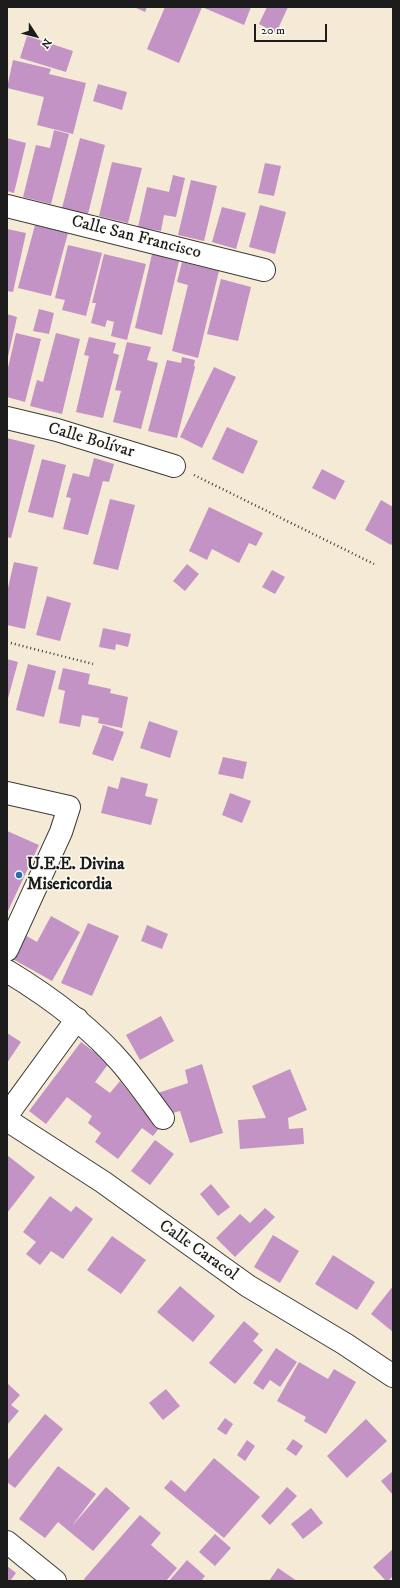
<!DOCTYPE html>
<meta charset="utf-8">
<style>
body{margin:0}
#map{position:relative;width:400px;height:1588px;overflow:hidden;background:#f5ead5;font-family:"IM FELL DW Pica",serif}
canvas{display:block}
.frame{position:absolute;inset:0;border:8px solid #1c1c1c;pointer-events:none}
.north{position:absolute;left:16px;top:16px;width:40px;height:40px;-webkit-text-stroke:3px #fdfcf7;paint-order:stroke;rotate:126deg;font-size:11px;font-weight:700;line-height:16px;text-align:center;color:#1c1c1c}
.north::after{content:'';display:block;margin:auto;width:14px;height:18px;background:#1c1c1c;clip-path:polygon(50% 0,100% 100%,50% 72%,0 100%)}
.scale{position:absolute;left:254px;top:24px;width:73px;height:18px;box-sizing:border-box;border:2px solid #1c1c1c;border-top:0;padding-left:5px;font-size:12px;line-height:14px;white-space:nowrap;color:#1c1c1c;-webkit-text-stroke:3px #fdfcf7;paint-order:stroke}
</style>
<div id="map">
<canvas width="400" height="1588"></canvas>
<div class="frame"></div>
<div class="north">N</div>
<div class="scale">20 m</div>
</div>
<script>
const ctx = document.querySelector('canvas').getContext('2d');
ctx.lineJoin = 'round';
function fill(path, color) {
  ctx.fillStyle = color;
  ctx.fill(path, 'evenodd');
}
function trace(path, color, width, dash) {
  ctx.strokeStyle = color;
  ctx.lineWidth = width;
  ctx.lineCap = dash ? 'butt' : 'round';
  ctx.setLineDash(dash || []);
  ctx.stroke(path);
}
function label(font, color, halo, rows, align = 'center') {
  ctx.font = font + ' "IM FELL DW Pica",serif';
  ctx.lineWidth = 3;
  ctx.setLineDash([]);
  ctx.textBaseline = 'middle';
  ctx.strokeStyle = halo;
  ctx.fillStyle = color;
  for (const [text, x, y, turn = 0] of rows) {
    ctx.save();
    ctx.translate(x, y);
    ctx.rotate((+turn || 0) * Math.PI / 180);
    ctx.textAlign = isNaN(turn) ? turn : align;
    if (halo) ctx.strokeText(text, 0, 0);
    ctx.fillText(text, 0, 0);
    ctx.restore();
  }
}
fill(new Path2D(`
 M 134,7 L 147,7 L 145,12 Z
 M 165,7 L 251,7 L 244,25 L 202,7 L 179,63 L 147,49 Z
 M 267,7 L 288,7 L 276,33 L 259,24 Z
 M 27,36 L 73,51 L 66,72 L 20,58 Z
 M 13,60 L 51,69 L 49,74 L 86,83 L 73,134 L 37,125 L 44,97 L 7,88 Z
 M 98,84 L 127,92 L 122,110 L 93,101 Z
 M 54,130 L 69,134 L 51,204 L 23,197 L 36,145 L 50,148 Z
 M 7,138 L 26,143 L 14,193 L 7,191 Z
 M 80,138 L 105,145 L 88,214 L 62,208 Z
 M 112,162 L 142,168 L 128,223 L 99,216 Z
 M 265,163 L 281,166 L 274,196 L 258,193 Z
 M 173,175 L 185,178 L 176,217 L 164,215 L 161,231 L 138,227 L 147,187 L 169,192 Z
 M 191,180 L 217,186 L 204,241 L 178,235 Z
 M 260,205 L 286,212 L 275,254 L 249,247 Z
 M 222,207 L 246,213 L 236,249 L 212,242 Z
 M 35,225 L 68,233 L 51,296 L 18,288 Z
 M 7,229 L 26,233 L 13,292 L 7,291 Z
 M 68,245 L 102,253 L 86,316 L 62,310 L 65,300 L 55,298 Z
 M 104,254 L 146,264 L 127,340 L 111,336 L 114,322 L 107,320 L 105,327 L 91,323 L 96,303 L 92,303 Z
 M 152,254 L 179,261 L 162,335 L 135,328 Z
 M 182,262 L 219,271 L 198,358 L 172,351 L 188,285 L 177,282 Z
 M 221,279 L 251,287 L 238,341 L 207,334 Z
 M 39,309 L 54,313 L 49,334 L 33,331 Z
 M 7,314 L 17,317 L 8,357 L 7,356 Z
 M 16,333 L 41,339 L 25,402 L 7,397 L 7,372 Z
 M 56,333 L 80,339 L 62,414 L 30,406 L 37,380 L 43,382 Z
 M 89,337 L 116,343 L 113,353 L 119,355 L 103,418 L 76,412 L 89,356 L 84,355 Z
 M 127,342 L 151,347 L 147,360 L 158,363 L 141,429 L 113,422 L 121,391 L 115,390 Z
 M 182,357 L 195,360 L 194,366 L 195,367 L 177,438 L 148,431 L 167,360 L 181,363 Z
 M 214,367 L 236,377 L 202,448 L 180,437 Z
 M 227,427 L 258,441 L 243,474 L 212,459 Z
 M 7,438 L 35,445 L 11,538 L 7,537 Z
 M 94,458 L 114,464 L 109,482 L 103,481 L 88,535 L 63,529 L 71,498 L 66,497 L 73,473 L 89,477 Z
 M 42,459 L 66,465 L 53,518 L 28,512 Z
 M 322,469 L 345,481 L 335,500 L 312,488 Z
 M 110,499 L 135,505 L 118,570 L 93,564 Z
 M 381,500 L 393,507 L 393,542 L 391,545 L 365,530 Z
 M 209,507 L 263,533 L 256,546 L 249,543 L 239,563 L 212,549 L 207,560 L 189,551 Z
 M 14,562 L 38,567 L 25,629 L 7,625 L 7,592 Z
 M 187,564 L 199,574 L 185,591 L 173,581 Z
 M 272,570 L 285,577 L 275,594 L 262,587 Z
 M 47,596 L 71,603 L 60,641 L 36,635 Z
 M 103,628 L 131,634 L 128,647 L 116,644 L 115,650 L 99,647 Z
 M 7,659 L 18,662 L 7,702 Z
 M 28,664 L 56,671 L 44,717 L 16,710 Z
 M 63,668 L 90,674 L 88,684 L 111,689 L 110,693 L 128,697 L 122,728 L 98,723 L 99,718 L 82,715 L 80,727 L 59,723 L 65,691 L 58,689 Z
 M 149,721 L 178,731 L 170,758 L 140,748 Z
 M 103,725 L 124,732 L 113,761 L 92,754 Z
 M 223,757 L 247,762 L 243,779 L 218,774 Z
 M 121,777 L 148,784 L 145,796 L 158,799 L 151,825 L 101,813 L 108,786 L 118,789 Z
 M 230,793 L 251,801 L 242,823 L 222,815 Z
 M 7,831 L 39,845 L 7,913 Z
 M 51,916 L 80,932 L 52,981 L 11,958 L 25,935 L 37,942 Z
 M 88,923 L 119,936 L 92,996 L 61,983 Z
 M 147,925 L 168,934 L 162,949 L 141,941 Z
 M 161,1016 L 174,1041 L 140,1060 L 126,1035 Z
 M 7,1033 L 21,1042 L 7,1063 Z
 M 81,1042 L 109,1063 L 95,1082 L 110,1093 L 120,1081 L 149,1118 L 160,1127 L 153,1136 L 142,1128 L 118,1159 L 95,1142 L 101,1133 L 88,1123 L 92,1116 L 67,1097 L 46,1124 L 29,1111 Z
 M 202,1064 L 223,1133 L 190,1143 L 180,1111 L 165,1115 L 158,1093 L 188,1083 L 185,1070 Z
 M 290,1069 L 307,1110 L 288,1118 L 289,1129 L 303,1128 L 304,1144 L 240,1149 L 238,1120 L 266,1118 L 252,1086 Z
 M 155,1140 L 174,1154 L 150,1185 L 131,1171 Z
 M 7,1155 L 35,1177 L 7,1213 Z
 M 211,1184 L 230,1207 L 218,1216 L 200,1194 Z
 M 50,1196 L 71,1212 L 76,1206 L 93,1219 L 63,1259 L 51,1251 L 40,1265 L 26,1254 L 36,1242 L 23,1232 Z
 M 265,1208 L 275,1217 L 235,1257 L 216,1238 L 240,1214 L 250,1223 Z
 M 273,1235 L 299,1251 L 280,1283 L 254,1267 Z
 M 112,1236 L 146,1260 L 121,1294 L 87,1270 Z
 M 333,1255 L 375,1282 L 357,1310 L 315,1284 Z
 M 180,1286 L 215,1316 L 193,1342 L 157,1312 Z
 M 393,1286 L 393,1332 L 371,1314 Z
 M 244,1321 L 259,1334 L 253,1341 L 263,1350 L 235,1384 L 209,1363 Z
 M 276,1348 L 297,1362 L 280,1387 L 270,1380 L 263,1390 L 253,1383 Z
 M 299,1362 L 328,1379 L 334,1369 L 356,1382 L 326,1434 L 304,1421 L 306,1417 L 277,1401 Z
 M 7,1383 L 20,1395 L 11,1405 L 19,1411 L 7,1425 Z
 M 166,1389 L 180,1406 L 163,1420 L 149,1403 Z
 M 45,1414 L 63,1429 L 15,1488 L 7,1482 L 7,1461 Z
 M 225,1418 L 233,1424 L 226,1435 L 217,1429 Z
 M 366,1419 L 387,1441 L 347,1478 L 327,1456 Z
 M 293,1439 L 303,1446 L 296,1456 L 286,1449 Z
 M 247,1440 L 255,1446 L 245,1461 L 237,1455 Z
 M 214,1458 L 260,1497 L 224,1538 L 164,1488 L 171,1480 L 185,1492 Z
 M 58,1466 L 96,1494 L 72,1526 L 106,1487 L 130,1508 L 93,1551 L 58,1522 L 45,1538 L 19,1519 Z
 M 393,1471 L 393,1495 L 381,1481 Z
 M 287,1487 L 297,1496 L 270,1525 L 261,1516 Z
 M 311,1508 L 323,1523 L 303,1539 L 291,1524 Z
 M 140,1515 L 161,1533 L 151,1545 L 177,1568 L 166,1581 L 86,1581 L 84,1579 Z
 M 215,1534 L 231,1548 L 215,1566 L 199,1552 Z
 M 393,1549 L 393,1576 L 388,1581 L 386,1581 L 373,1567 Z
 M 187,1560 L 205,1576 L 201,1581 L 169,1581 Z
 M 7,1566 L 16,1573 L 10,1581 L 7,1581 Z
 M 278,1568 L 297,1581 L 269,1581 Z`), '#c293c4');
const minor = new Path2D(`
 M 7,206 L 264,270
 M 7,418 L 57,430 L 174,466
 M 7,793 L 69,807 L 61,832 L 7,950
 M 7,971 C 50,997 90,1026 123,1065 C 137,1082 150,1100 163,1118
 M 7,1115 L 77,1019
 M 7,1120 L 103,1182 L 248,1286 L 345,1344 L 393,1376
 M 7,1542 L 55,1581`);
trace(minor, '#3d3b38', 24);
trace(new Path2D(`
 M 194,475 L 374,564
 M 7,642 L 93,664`), '#3d3b38', 2.5, [1, 3]);
trace(minor, '#fff', 22);
for (const [x, y, r, color] of [
 [19,875,4,"#1f6fb2"]
]) {
  const dot = new Path2D();
  dot.arc(x, y, r, 0, 2 * Math.PI);
  ctx.fillStyle = color;
  ctx.fill(dot);
  trace(dot, '#fdfcf7', 1.5);
}
label('17px', '#1c1c1c', '#fdfcf7', [
 ["Calle San Francisco",136,238,14],
 ["Calle Bolívar",91,441,16],
 ["Calle Caracol",198,1251,35]
]);
label('bold 17px', '#1c1c1c', '#fdfcf7', [
 ["U.E.E. Divina",27,865],
 ["Misericordia",27,885]
], 'left');
</script>
